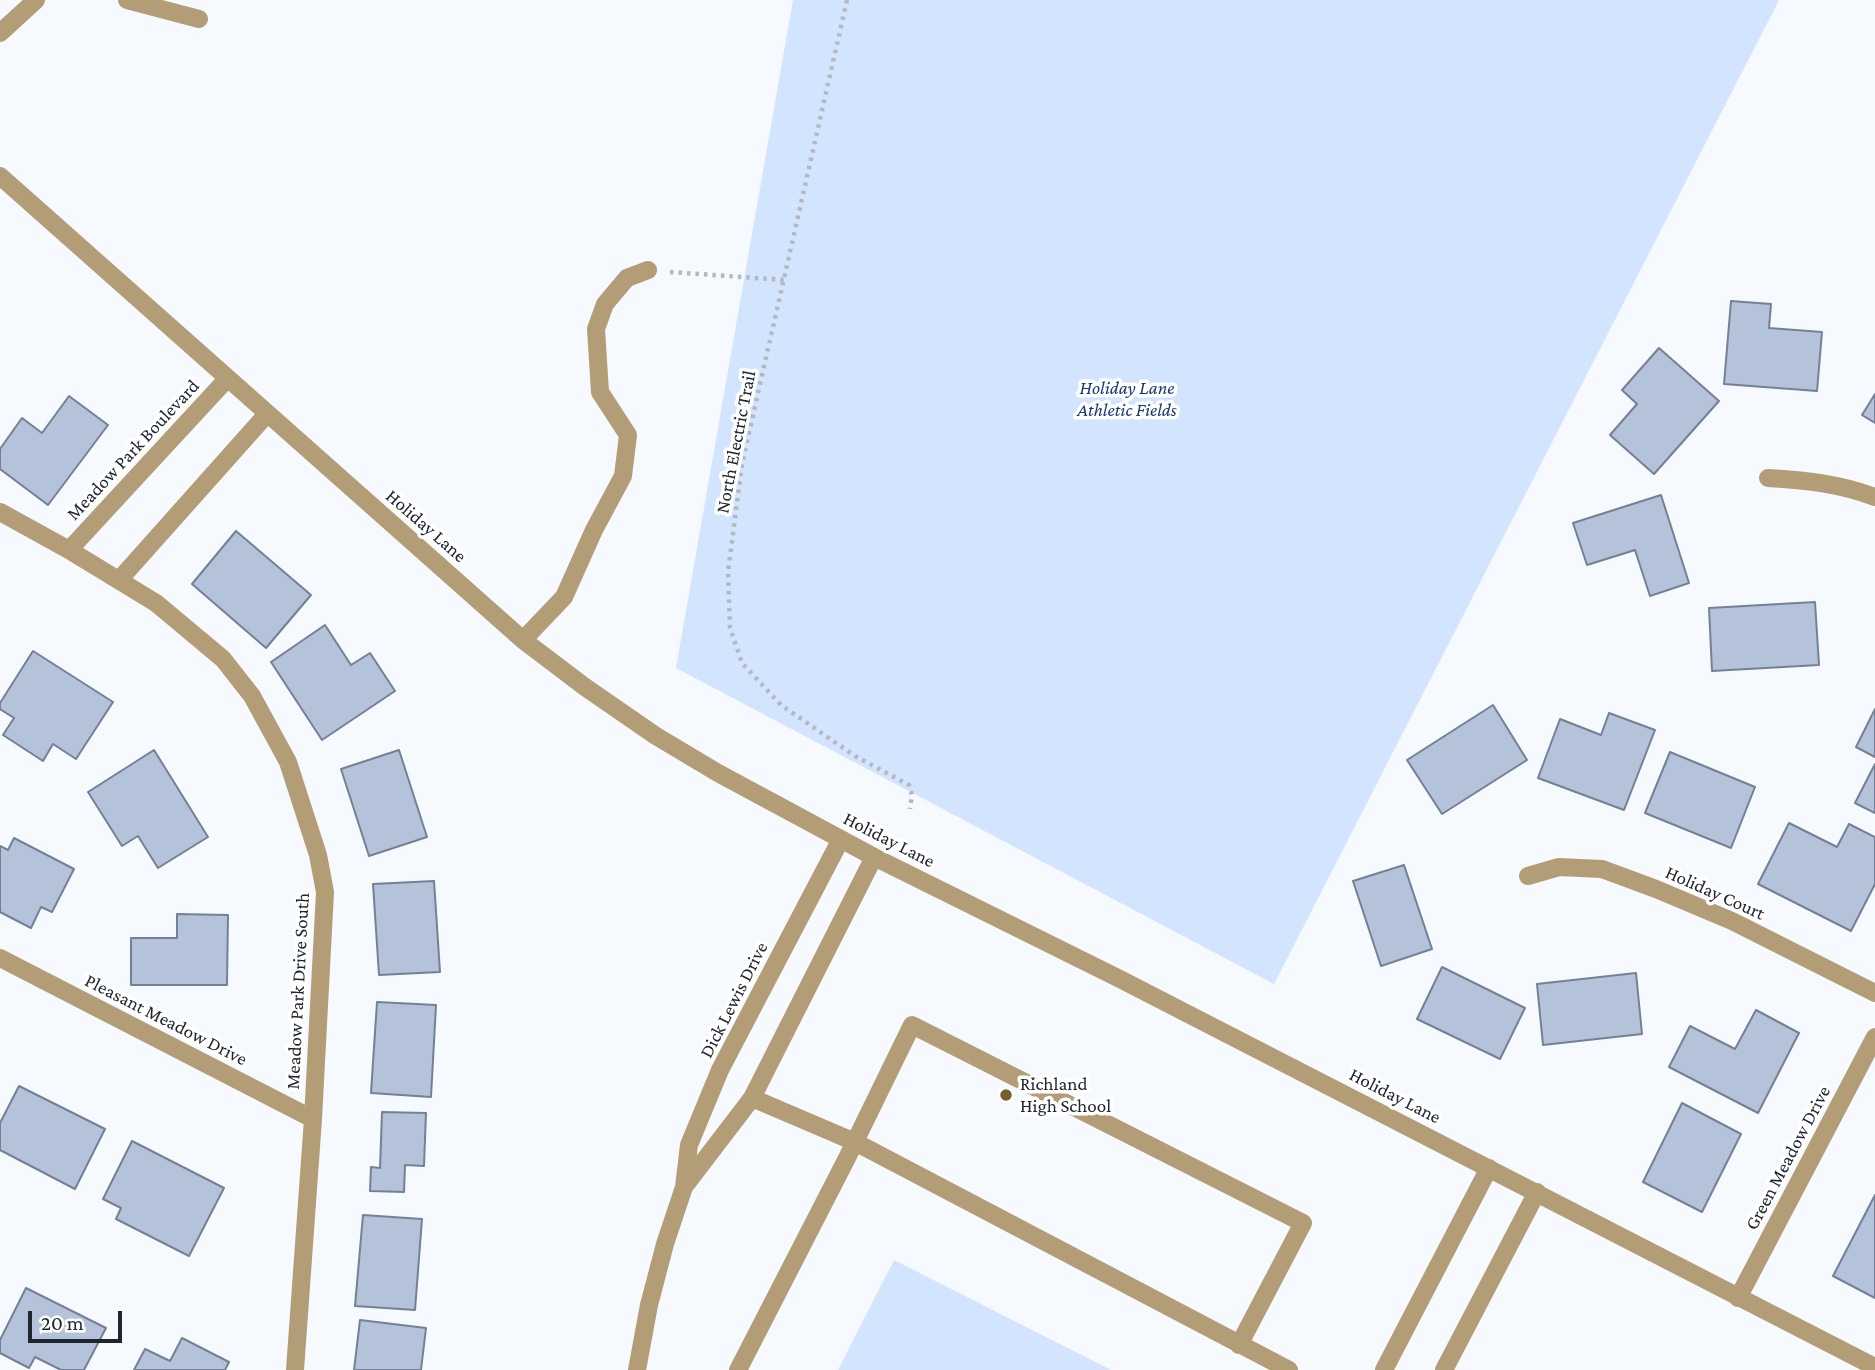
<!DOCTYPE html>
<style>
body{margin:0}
#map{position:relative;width:1875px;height:1370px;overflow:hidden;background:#f6f9fe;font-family:"Crimson Pro",serif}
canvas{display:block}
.scale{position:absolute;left:28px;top:1311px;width:94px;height:32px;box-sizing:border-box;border:4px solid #20262e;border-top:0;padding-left:9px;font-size:21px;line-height:24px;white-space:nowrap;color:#20262e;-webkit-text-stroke:5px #fff;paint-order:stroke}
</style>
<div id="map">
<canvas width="1875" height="1370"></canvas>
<div class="scale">20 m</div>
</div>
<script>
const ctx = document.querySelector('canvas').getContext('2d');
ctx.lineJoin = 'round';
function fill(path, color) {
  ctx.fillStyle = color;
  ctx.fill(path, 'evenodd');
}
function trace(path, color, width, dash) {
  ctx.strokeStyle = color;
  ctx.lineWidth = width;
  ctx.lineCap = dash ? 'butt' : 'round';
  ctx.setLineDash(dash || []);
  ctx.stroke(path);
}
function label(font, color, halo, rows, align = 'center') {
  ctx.font = font + ' "Crimson Pro",serif';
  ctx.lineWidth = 7;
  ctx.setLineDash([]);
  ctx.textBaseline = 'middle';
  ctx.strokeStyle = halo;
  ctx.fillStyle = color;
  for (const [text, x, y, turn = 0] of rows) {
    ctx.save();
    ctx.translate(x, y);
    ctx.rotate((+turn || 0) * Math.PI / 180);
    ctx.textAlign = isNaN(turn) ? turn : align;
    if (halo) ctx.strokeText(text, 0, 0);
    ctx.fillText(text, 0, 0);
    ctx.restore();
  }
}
fill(new Path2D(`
 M 793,0 L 1779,0 L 1274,984 L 676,668 Z
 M 894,1260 L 1111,1370 L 838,1370 Z`), '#d2e4fe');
const building = new Path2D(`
 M 1731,301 L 1771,304 L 1769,328 L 1822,332 L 1817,391 L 1724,384 Z
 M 1659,348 L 1719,401 L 1654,474 L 1610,435 L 1637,404 L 1622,390 Z
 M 1875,394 L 1875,423 L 1862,415 Z
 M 69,396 L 108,425 L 48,505 L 0,469 L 0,449 L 22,418 L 42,433 Z
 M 1661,495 L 1689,583 L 1650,596 L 1635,550 L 1587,565 L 1573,523 Z
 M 236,531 L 311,595 L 266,648 L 192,584 Z
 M 1815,602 L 1819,665 L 1712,671 L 1709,608 Z
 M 325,625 L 351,665 L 370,653 L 395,691 L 322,740 L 271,662 Z
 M 33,651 L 113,702 L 76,759 L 53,744 L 43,761 L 3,735 L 14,718 L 0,709 L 0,703 Z
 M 1493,705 L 1527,760 L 1442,814 L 1407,760 Z
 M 1875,709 L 1875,757 L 1856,747 Z
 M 1609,713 L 1655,730 L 1624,810 L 1538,778 L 1560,719 L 1601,735 Z
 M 154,750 L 208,837 L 158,868 L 138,836 L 122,846 L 88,792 Z
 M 399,750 L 427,837 L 369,856 L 341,769 Z
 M 1670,752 L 1755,787 L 1731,848 L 1645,813 Z
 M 1875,764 L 1875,813 L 1855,803 Z
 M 1789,823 L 1837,847 L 1849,824 L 1875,837 L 1875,884 L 1851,931 L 1758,884 Z
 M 14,838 L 74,869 L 52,912 L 41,907 L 31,928 L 0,912 L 0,846 L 8,850 Z
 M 1404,865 L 1432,949 L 1381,966 L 1353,881 Z
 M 434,881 L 440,972 L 379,975 L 373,884 Z
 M 177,914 L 228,915 L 227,985 L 131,985 L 131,938 L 177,938 Z
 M 1442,967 L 1525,1008 L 1500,1059 L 1417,1019 Z
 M 1636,973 L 1642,1034 L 1543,1045 L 1537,984 Z
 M 377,1002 L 436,1005 L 431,1097 L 371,1093 Z
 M 1756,1010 L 1799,1033 L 1758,1113 L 1669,1067 L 1690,1026 L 1735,1049 Z
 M 19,1086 L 105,1129 L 75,1189 L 0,1150 L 0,1123 Z
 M 1682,1103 L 1741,1134 L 1702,1212 L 1643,1182 Z
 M 382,1112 L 426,1113 L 424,1166 L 405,1165 L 404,1192 L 370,1191 L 371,1167 L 380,1168 Z
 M 132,1141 L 224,1188 L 189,1256 L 116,1219 L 121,1208 L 103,1199 Z
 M 1875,1195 L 1875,1298 L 1833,1276 Z
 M 363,1215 L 422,1219 L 415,1310 L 355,1306 Z
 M 26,1288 L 106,1328 L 84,1370 L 61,1370 L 35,1357 L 29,1368 L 0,1353 L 0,1340 Z
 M 360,1320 L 426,1328 L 421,1370 L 354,1370 Z
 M 182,1338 L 229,1362 L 225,1370 L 134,1370 L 145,1349 L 170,1361 Z`);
fill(building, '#b4c3d9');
trace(building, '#738196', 2);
trace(new Path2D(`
 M 847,0 L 742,464 L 728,572 L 730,628 L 742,663 L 781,705 L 855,756 L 909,785 L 912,795 L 910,809
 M 670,272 L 785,280`), '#b5b9bf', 4.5, [3.5, 5]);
trace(new Path2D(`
 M 127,0 L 199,19
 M 0,33 L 36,0
 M 0,176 L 523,640 L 585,687 L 656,736 L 718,773 L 874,857 L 1118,978 L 1875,1367
 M 1768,478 C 1806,480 1840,484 1875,497
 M 0,512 L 69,550 L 156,603 L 223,659 L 252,696 L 288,762 L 318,855 L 325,892 L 313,1119 L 295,1370
 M 69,550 L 227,379
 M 119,580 L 267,414
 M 523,640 L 564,597 L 594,530 L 623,476 L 628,435 L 600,392 L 596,329 L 605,304 L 627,278 L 648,270
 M 1528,876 L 1559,867 L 1602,869 L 1656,889 L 1732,921 L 1875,993
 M 0,958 L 313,1119
 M 752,1098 L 855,1142 L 1289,1370
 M 684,1187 L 752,1098 L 874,857
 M 1738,1298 L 1875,1037
 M 637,1370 L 649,1305 L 665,1244 L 684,1187 L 689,1145 L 720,1070 L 841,839
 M 738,1370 L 847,1158 L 912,1025 L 1303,1223 L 1239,1345
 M 1384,1370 L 1489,1168
 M 1444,1370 L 1537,1192`), '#b29d76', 18);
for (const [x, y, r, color] of [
 [1006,1095,7,"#775e2f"]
]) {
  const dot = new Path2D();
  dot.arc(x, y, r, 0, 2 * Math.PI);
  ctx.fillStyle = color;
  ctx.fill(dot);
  trace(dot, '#fff', 2.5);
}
label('italic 19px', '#173a6f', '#fff', [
 ["Holiday Lane",1127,388],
 ["Athletic Fields",1127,410]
]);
label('19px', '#20262e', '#fff', [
 ["North Electric Trail",736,442,-79],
 ["Meadow Park Boulevard",133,450,-47],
 ["Holiday Lane",426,526,41],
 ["Holiday Lane",889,840,27],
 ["Holiday Court",1715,893,24],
 ["Meadow Park Drive South",298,991,-87],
 ["Dick Lewis Drive",734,1000,-63],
 ["Pleasant Meadow Drive",166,1020,27],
 ["Holiday Lane",1395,1096,27],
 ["Green Meadow Drive",1788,1158,-62]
]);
label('19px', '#20262e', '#fff', [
 ["Richland",1020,1084],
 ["High School",1020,1106]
], 'left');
</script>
